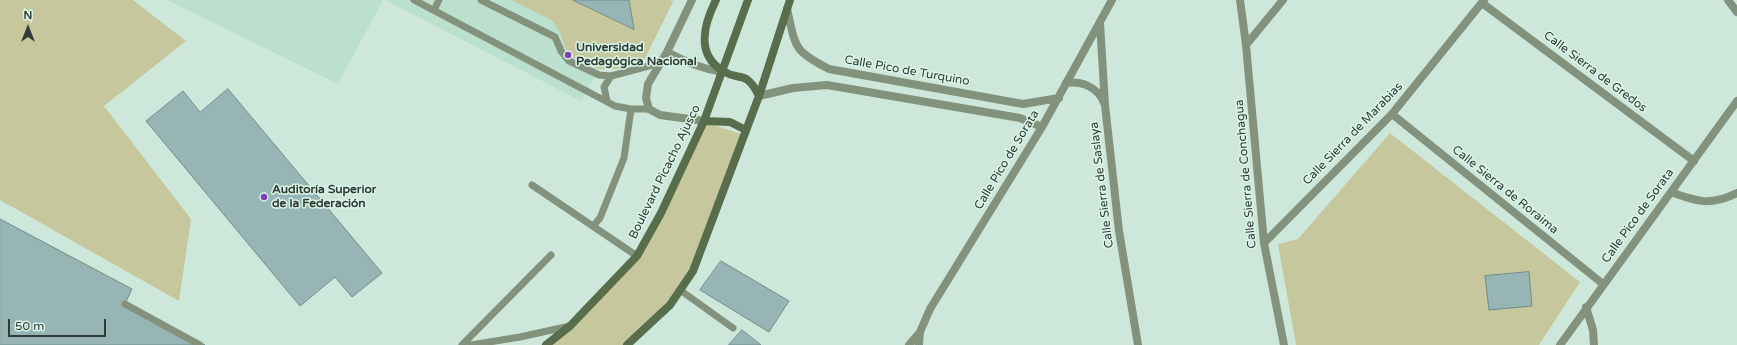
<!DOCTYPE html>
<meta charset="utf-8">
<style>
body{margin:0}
#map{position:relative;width:1737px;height:345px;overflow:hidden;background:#cde8da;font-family:"Varela Round",sans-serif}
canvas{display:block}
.north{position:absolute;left:8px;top:8px;width:40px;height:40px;-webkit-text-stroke:3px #daf5e7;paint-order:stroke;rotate:0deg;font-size:11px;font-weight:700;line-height:16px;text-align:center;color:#303b35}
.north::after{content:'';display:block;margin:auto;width:14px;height:18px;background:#303b35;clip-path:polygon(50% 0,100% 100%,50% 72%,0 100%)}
.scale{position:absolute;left:8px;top:319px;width:98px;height:18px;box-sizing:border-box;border:2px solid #303b35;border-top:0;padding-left:5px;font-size:12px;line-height:14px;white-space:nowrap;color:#303b35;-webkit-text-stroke:3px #daf5e7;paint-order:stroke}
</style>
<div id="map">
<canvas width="1737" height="345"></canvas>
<div class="north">N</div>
<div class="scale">50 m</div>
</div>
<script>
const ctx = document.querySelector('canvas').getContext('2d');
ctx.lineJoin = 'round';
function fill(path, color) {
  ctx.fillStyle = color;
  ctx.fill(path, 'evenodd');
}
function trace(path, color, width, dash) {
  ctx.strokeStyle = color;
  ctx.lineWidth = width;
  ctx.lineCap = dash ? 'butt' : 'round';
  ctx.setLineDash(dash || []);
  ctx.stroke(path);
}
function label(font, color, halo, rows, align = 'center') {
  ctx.font = font + ' "Varela Round",sans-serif';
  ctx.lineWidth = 3;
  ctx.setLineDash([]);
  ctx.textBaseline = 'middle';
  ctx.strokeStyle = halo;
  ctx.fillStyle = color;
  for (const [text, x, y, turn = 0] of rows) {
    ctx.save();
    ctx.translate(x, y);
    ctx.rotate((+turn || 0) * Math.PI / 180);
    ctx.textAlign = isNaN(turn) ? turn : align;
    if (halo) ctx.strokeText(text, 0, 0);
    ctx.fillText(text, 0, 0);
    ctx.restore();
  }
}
fill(new Path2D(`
 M 167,0 L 383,0 L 338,84 Z
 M 385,0 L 674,0 L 644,60 L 621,69 L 599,69 L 581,101 Z`), '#bce0ce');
fill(new Path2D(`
 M 0,0 L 133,0 L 186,41 L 104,106 L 191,219 L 179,301 L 0,200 Z
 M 512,0 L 573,0 L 634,28 L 629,0 L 670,0 L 673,2 L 644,60 L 621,69 L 599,69 L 573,58 L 565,47 L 560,33 L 553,21 Z
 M 707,123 L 744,135 L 691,269 L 668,303 L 624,345 L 547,345 L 639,256 Z
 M 1390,133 L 1580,282 L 1539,345 L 1296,345 L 1278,244 L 1298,239 Z`), '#c7c79e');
const building = new Path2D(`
 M 573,0 L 629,0 L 634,29 Z
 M 228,89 L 382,273 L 352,297 L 335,277 L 300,306 L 146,121 L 183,91 L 200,112 Z
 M 0,219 L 132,289 L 124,306 L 205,345 L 0,345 Z
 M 721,261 L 789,301 L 769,332 L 700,290 Z
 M 1529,272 L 1532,306 L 1489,310 L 1485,276 Z
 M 742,330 L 761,345 L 729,345 Z`);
fill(building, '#96b5b4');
trace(building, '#6f8d8c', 1);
trace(new Path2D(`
 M 414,0 L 615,106 L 631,109 L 649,109
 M 481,0 L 555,37 L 561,51 L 569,61 L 599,75 L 611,76 L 660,63
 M 434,10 L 439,0
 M 607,101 L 604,87 L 611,76
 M 532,185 L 637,256
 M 594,225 L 600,218 L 624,158 L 631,109
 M 680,290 L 733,328
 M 125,304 L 200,345
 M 462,345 L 551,255
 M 471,345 L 520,337 L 570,326`), '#83927c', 7);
trace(new Path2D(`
 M 692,0 L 667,52 L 648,84 L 646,98 L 649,109 L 660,115 L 704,121
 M 1240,0 L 1246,45 L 1264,243 L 1284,345
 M 1728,0 L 1737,12
 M 1482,3 L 1694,161
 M 787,9 C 796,47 792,50 829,69 L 1023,104 L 1059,98
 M 1100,23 L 1105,105 L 1119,231 L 1138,345
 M 1246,45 L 1283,0
 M 667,52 C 686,62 702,69 723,72
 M 1066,83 C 1082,81 1098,87 1104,103
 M 759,96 L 793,88 L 827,85 L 1020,118 L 1042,127
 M 1392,114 L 1603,284
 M 1671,192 C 1698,202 1710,206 1737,193
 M 1264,243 L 1392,114 L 1484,0
 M 1586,307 L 1593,330 L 1594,345
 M 909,345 L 920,332 L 930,309 L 1042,127 L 1112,0
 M 919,345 L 920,332
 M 1560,345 L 1737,101`), '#83927c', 8);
trace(new Path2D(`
 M 716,0 C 704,24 695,54 723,71 C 740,82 746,69 759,96
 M 704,121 L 730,122 L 746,130
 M 546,345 L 570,326 L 637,256 L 661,213 L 704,121 L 748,0
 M 627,345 L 670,305 L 693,271 L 759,96 L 790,0`), '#576d4c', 8);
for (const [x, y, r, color] of [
 [568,55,4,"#8141b6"],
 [264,197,4,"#8141b6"]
]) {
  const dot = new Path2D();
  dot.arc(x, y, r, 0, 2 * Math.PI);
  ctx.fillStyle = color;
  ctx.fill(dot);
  trace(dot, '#daf5e7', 1.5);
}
label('bold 12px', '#303b35', '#daf5e7', [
 ["Universidad",576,48],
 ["Pedagógica Nacional",576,62],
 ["Auditoría Superior",272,190],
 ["de la Federación",272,204]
], 'left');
label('12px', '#303b35', '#daf5e7', [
 ["Calle Pico de Turquino",907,71,10],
 ["Calle Sierra de Gredos",1595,72,37],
 ["Calle Sierra de Marabias",1353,134,-46],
 ["Calle Pico de Sorata",1007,160,-59],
 ["Boulevard Picacho Ajusco",665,172,-64],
 ["Calle Sierra de Conchagua",1246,174,-95],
 ["Calle Sierra de Saslaya",1102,185,-97],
 ["Calle Sierra de Roraima",1505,190,39],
 ["Calle Pico de Sorata",1638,216,-54]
]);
</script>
